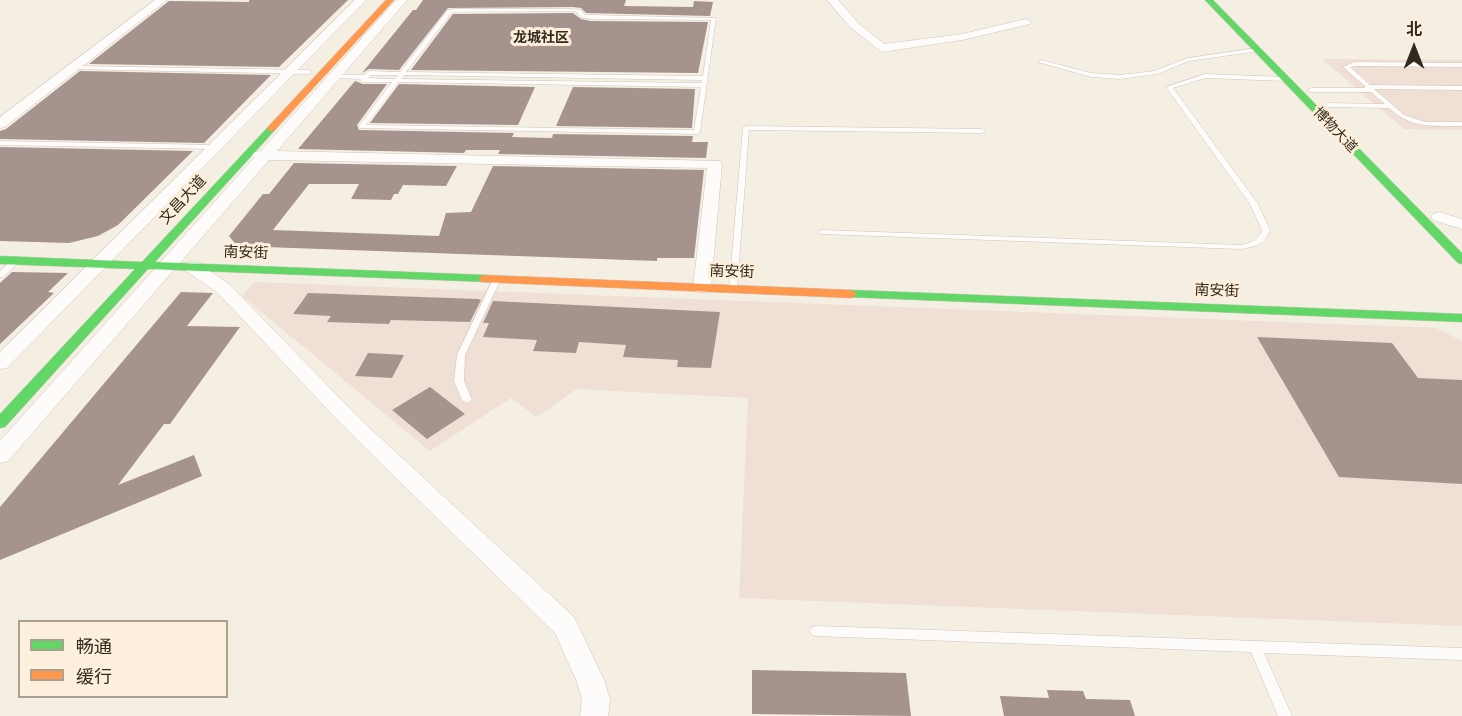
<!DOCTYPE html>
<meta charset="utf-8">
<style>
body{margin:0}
#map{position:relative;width:1462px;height:716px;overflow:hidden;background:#f4eee3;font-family:Rubik,"Noto Sans SC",sans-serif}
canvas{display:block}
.legend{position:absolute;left:18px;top:620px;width:210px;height:78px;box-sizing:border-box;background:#fcefdb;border:2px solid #aba08f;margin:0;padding:8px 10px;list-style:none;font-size:18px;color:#31291c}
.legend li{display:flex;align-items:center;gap:12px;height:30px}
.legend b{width:30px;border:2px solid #aba08f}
.north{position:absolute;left:1384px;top:18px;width:60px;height:60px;-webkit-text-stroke:4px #fcefdb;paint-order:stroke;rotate:0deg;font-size:16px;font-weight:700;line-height:24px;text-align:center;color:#31291c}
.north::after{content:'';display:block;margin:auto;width:21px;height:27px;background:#31291c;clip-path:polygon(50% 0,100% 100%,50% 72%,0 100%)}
</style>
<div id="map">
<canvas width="1462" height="716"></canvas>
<ul class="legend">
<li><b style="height:8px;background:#63d668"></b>畅通</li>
<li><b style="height:8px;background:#ff974d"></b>缓行</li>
</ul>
<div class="north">北</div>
</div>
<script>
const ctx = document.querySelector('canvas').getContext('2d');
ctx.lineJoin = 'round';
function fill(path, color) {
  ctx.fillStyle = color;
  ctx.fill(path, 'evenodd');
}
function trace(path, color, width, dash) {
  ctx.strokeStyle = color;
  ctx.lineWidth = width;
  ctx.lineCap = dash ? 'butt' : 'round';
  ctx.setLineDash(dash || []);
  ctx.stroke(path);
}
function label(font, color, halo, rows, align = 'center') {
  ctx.font = font + ' Rubik,"Noto Sans SC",sans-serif';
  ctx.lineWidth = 6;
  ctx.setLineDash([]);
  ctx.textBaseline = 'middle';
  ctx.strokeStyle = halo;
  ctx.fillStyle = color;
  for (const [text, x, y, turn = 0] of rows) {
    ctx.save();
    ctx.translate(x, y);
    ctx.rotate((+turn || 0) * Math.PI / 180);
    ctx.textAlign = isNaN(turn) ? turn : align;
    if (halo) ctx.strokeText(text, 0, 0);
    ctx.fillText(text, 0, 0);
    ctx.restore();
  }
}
fill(new Path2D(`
 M 1322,59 L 1462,60 L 1462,130 L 1404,129 Z
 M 254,282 L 1436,328 L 1462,341 L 1462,626 L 739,598 L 748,398 L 577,389 L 537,417 L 511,398 L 430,451 L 242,296 Z`), '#efdfd4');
fill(new Path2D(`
 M 249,0 L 348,0 L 279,67 L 89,64 L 169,1 L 249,2 Z
 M 423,0 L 626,0 L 624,6 L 693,7 L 694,1 L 713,2 L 710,16 L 586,13 L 581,8 L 573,7 L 448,8 L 399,70 L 369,69 L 362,73 L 413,10 L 416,10 Z
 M 573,13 L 581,19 L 591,21 L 708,22 L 698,73 L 411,70 L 453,14 Z
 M 80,71 L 271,75 L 204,143 L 0,139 L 0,131 L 6,129 Z
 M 355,81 L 363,84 L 387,84 L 357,125 L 359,130 L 514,133 L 512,137 L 552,138 L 553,134 L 693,136 L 692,142 L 708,142 L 706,158 L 498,154 L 500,150 L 466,150 L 464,153 L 298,149 Z
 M 399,84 L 535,87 L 518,125 L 370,123 Z
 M 573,87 L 695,89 L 692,128 L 556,126 Z
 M 0,147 L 193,151 L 118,225 L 98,236 L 69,243 L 0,241 Z
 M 294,163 L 457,166 L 446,186 L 403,185 L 398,194 L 394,194 L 391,200 L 351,199 L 359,184 L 309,184 L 273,230 L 439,236 L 446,213 L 471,212 L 493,166 L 704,170 L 694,258 L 657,258 L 657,261 L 237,246 L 229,236 L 263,194 L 269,194 Z
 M 12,272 L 68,273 L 48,292 L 54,293 L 0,344 L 0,283 Z
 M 181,292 L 213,293 L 187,326 L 240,327 L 170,424 L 164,424 L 118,485 L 194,455 L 202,476 L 0,560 L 0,507 Z
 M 308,293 L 478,299 L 481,300 L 470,322 L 391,320 L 389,324 L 327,322 L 331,316 L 293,314 Z
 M 493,301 L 720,312 L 711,368 L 677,367 L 678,360 L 623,357 L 626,345 L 579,342 L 576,353 L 533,351 L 537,340 L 483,337 L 489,323 L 483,323 Z
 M 1257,337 L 1392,343 L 1418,378 L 1462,380 L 1462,484 L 1339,477 Z
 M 368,353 L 404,355 L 392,378 L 355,376 Z
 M 430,387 L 465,414 L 427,439 L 392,410 Z
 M 752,670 L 906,673 L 911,716 L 752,714 Z
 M 1047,690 L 1083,691 L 1086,699 L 1130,700 L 1135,716 L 1004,716 L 1000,696 L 1049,698 Z`), '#a6938d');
const lane = new Path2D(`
 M 454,9 L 573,9 L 581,10 L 585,15 L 591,15 L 716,18 L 700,132 L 697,134 L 359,128 L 359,126 L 392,82 L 363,82 L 360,80 L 361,79 L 329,78 L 326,76 L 327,75 L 364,75 L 369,71 L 400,72 L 448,10 ZM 573,11 L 577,12 L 581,17 L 591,19 L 711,20 L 703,76 L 406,72 L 452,12 ZM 371,75 L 398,75 L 395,79 L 368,78 ZM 404,75 L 702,80 L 701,83 L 401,79 ZM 398,82 L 701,87 L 694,130 L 366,125 Z
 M 1257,48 L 1259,49 L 1259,51 L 1189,61 L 1157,74 L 1120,79 L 1091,77 L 1038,62 L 1041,60 L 1091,73 L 1120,75 L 1154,71 L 1188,58 Z
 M 1354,62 L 1462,63 L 1462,67 L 1355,66 L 1350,67 L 1370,85 L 1462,86 L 1462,90 L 1374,89 L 1404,115 L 1425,122 L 1462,122 L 1462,126 C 1432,126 1413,129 1389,108 L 1326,107 L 1323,105 L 1326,103 L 1385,104 L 1371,92 L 1311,92 L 1308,90 L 1311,88 L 1365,88 L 1365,86 L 1343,67 Z
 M 74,66 L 309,70 L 312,72 L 309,74 L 72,69 L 72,67 Z
 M 1205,74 L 1286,77 L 1289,79 L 1286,81 L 1205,78 L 1173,88 L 1258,204 L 1270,230 C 1264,246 1256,246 1241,249 L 822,234 L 818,232 L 822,230 L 1241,245 C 1252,242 1258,241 1262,230 L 1250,204 L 1166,87 Z
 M 746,126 L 982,129 L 985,131 L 982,133 L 749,130 L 737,289 L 733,291 L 729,289 L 743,128 Z
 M 0,141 L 214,145 L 217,147 L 214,149 L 0,145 Z
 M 14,258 L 17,258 L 21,260 L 3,277 L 0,277 L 0,271 Z
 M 494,277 L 500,277 L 501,279 L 465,355 L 464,381 L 472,400 L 467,403 L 462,400 L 454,381 L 457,355 Z
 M 816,626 L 1462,648 L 1462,660 L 1264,653 L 1292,716 L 1278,716 L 1251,652 L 816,636 L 812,635 L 810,631 L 812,627 Z`);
const street = new Path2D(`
 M 155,0 L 167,0 L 5,127 L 0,128 L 0,117 Z
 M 355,0 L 366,0 L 7,368 L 0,369 L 0,352 Z
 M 396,0 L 407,0 L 277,151 L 720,161 L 722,164 L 711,288 L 708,292 L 696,292 L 693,288 L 707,168 L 269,160 L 8,461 L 0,463 L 0,441 L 254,158 L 251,155 L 253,152 L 261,151 Z
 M 827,0 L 838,0 L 859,24 L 884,44 L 962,34 L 1026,19 L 1032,22 L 1030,24 L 962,40 L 882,52 L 851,28 Z
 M 1439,212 L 1462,219 L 1462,229 L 1433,220 L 1431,217 L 1433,214 Z
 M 192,262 L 198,263 L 229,284 L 361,420 L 574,617 L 605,682 L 610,700 L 608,716 L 580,716 L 582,700 L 577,682 L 555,633 L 347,430 L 217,292 L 186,271 L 183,267 L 186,263 Z`);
const fast = new Path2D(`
 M 1205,0 L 1213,0 L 1462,253 L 1462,264 L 1458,263 Z
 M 271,126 L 276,129 L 274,131 L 155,262 L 485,275 L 489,276 L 491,279 L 489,282 L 148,269 L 5,427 L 0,428 L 0,414 L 135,269 L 0,264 L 0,256 L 142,262 L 268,127 Z
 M 851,290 L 1462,314 L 1462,322 L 847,297 L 845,294 L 847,291 Z`);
const slow = new Path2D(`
 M 386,0 L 394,0 L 274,131 L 268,131 L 268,127 Z
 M 485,275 L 851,290 L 857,294 L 851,298 L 481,282 L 479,279 L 481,276 Z`);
trace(lane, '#ccc6bb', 1);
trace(street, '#ccc6bb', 1);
trace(fast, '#ccc6bb', 1);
trace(slow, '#ccc6bb', 1);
fill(lane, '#fdfcfb');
fill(street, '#fdfcfb');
fill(fast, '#63d668');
fill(slow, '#ff974d');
label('bold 14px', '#31291c', '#fcefdb', [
 ["龙城社区",541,38]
]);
label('14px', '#31291c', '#fcefdb', [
 ["博物大道",1335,130,46]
]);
label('15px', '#31291c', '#fcefdb', [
 ["文昌大道",183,200,-47],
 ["南安街",246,253,2],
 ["南安街",732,272,2],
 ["南安街",1217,291,2]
]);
</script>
